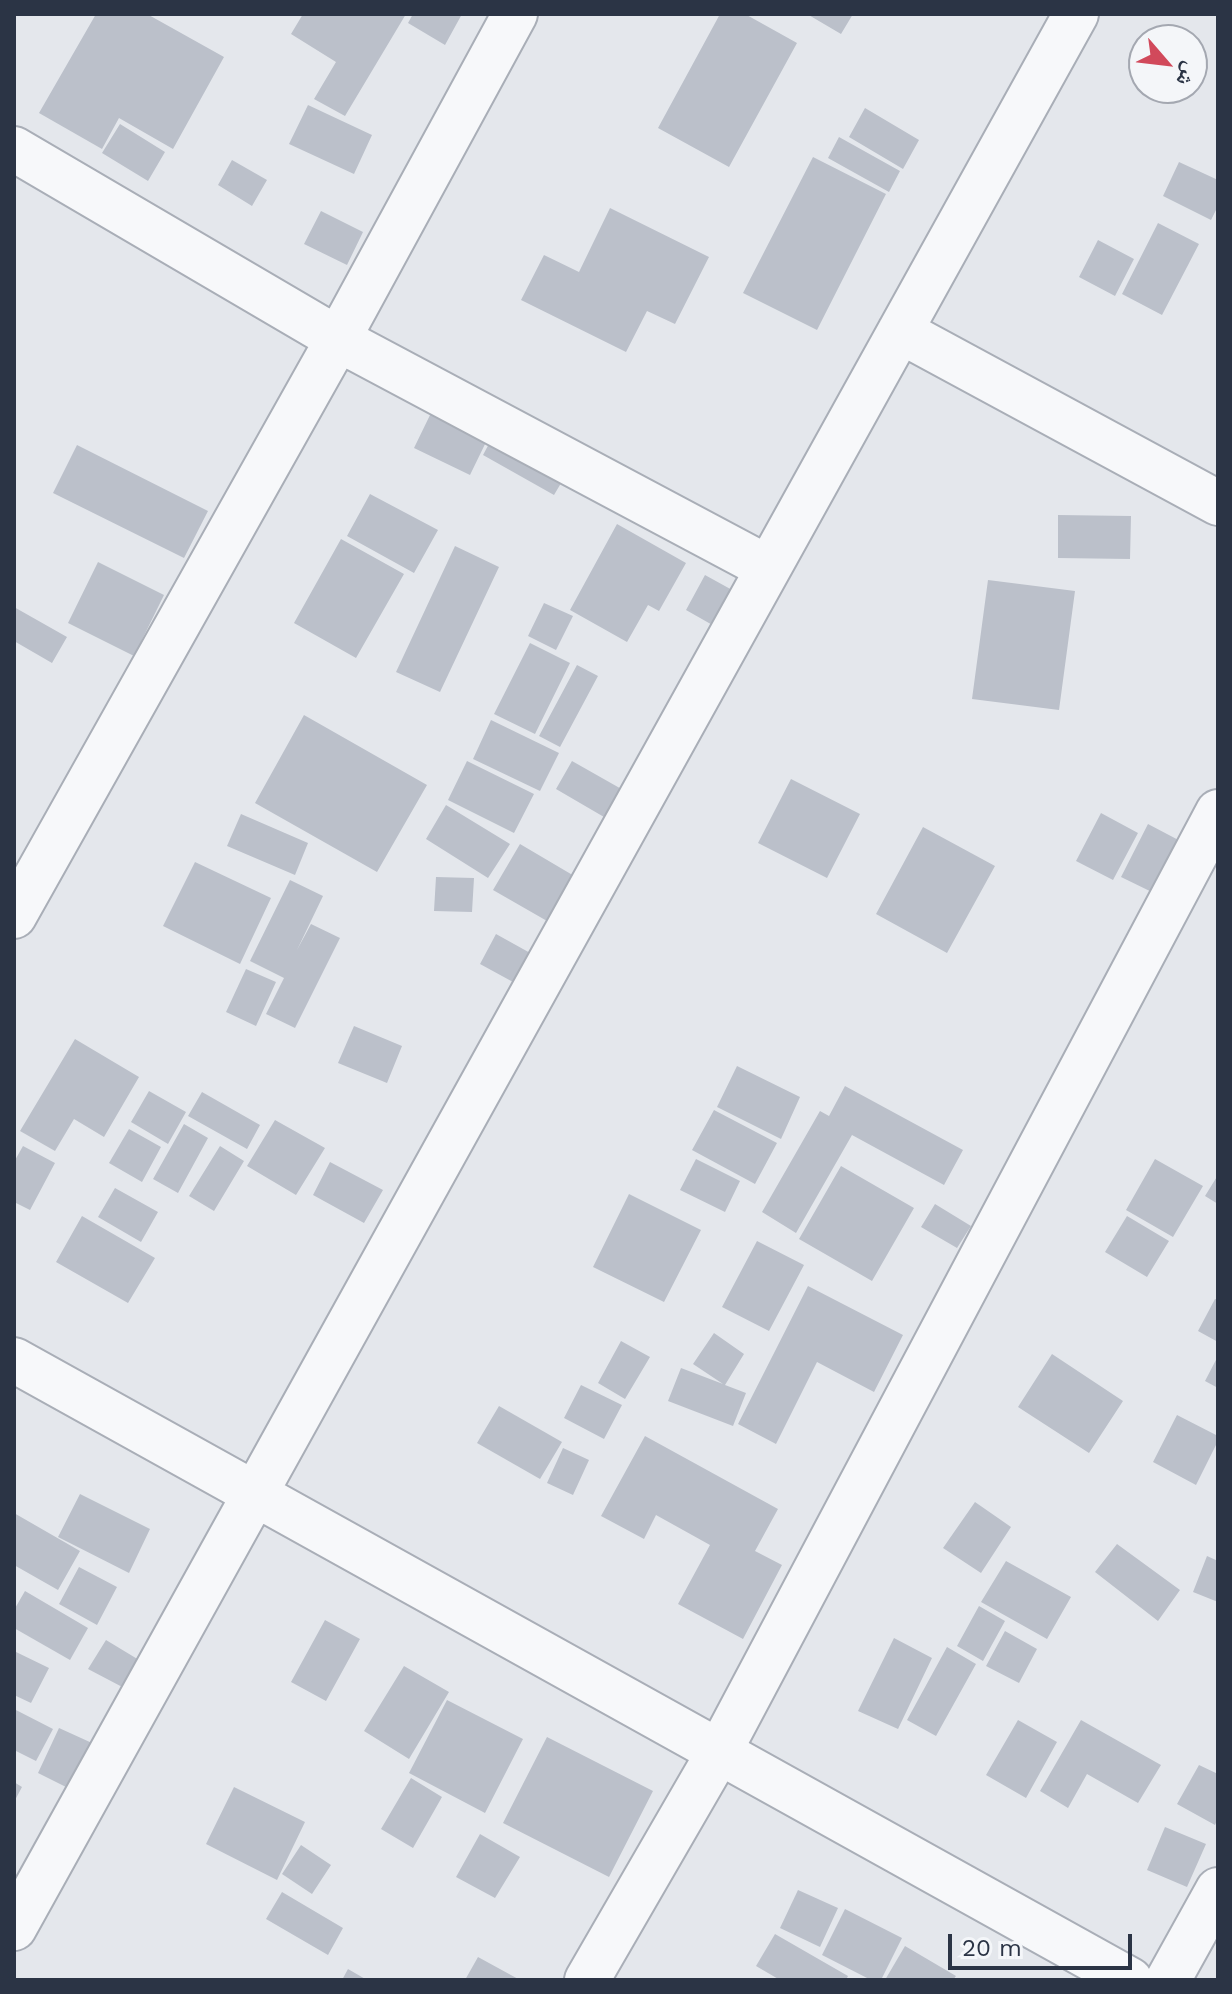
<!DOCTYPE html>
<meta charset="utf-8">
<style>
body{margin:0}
#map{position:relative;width:1232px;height:1994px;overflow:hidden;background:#e4e7ec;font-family:"Work Sans","Noto Naskh Arabic",sans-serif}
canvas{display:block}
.frame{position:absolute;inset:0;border:16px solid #2b3445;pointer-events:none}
.north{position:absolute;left:1128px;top:24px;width:80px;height:80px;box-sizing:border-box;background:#f4f6f9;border:2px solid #a4a8b1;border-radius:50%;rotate:118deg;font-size:22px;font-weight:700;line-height:32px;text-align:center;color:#2b3445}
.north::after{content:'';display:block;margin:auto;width:28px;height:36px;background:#d1495b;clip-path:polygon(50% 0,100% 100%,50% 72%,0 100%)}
.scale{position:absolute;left:948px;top:1934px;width:184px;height:36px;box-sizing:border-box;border:4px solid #2b3445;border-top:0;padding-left:10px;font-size:24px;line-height:28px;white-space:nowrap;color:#2b3445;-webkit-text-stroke:6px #f4f6f9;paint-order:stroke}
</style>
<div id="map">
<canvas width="1232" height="1994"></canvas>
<div class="frame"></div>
<div class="north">ش</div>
<div class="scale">20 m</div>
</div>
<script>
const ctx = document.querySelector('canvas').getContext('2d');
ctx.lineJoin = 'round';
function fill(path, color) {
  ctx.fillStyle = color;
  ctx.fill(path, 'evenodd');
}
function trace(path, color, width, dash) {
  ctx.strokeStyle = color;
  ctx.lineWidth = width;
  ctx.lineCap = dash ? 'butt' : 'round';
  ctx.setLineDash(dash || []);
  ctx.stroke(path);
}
fill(new Path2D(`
 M 96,14 L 147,14 L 224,57 L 173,149 L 119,118 L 102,149 L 39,113 Z
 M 303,14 L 406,14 L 345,116 L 314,99 L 336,62 L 291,34 Z
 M 413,14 L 462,14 L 445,45 L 408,23 Z
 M 720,14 L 745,14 L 797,43 L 729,167 L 658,128 Z
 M 807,14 L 853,14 L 841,34 Z
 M 308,105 L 372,135 L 354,174 L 289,144 Z
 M 865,108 L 919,140 L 903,169 L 849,137 Z
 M 120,124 L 165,152 L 148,181 L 102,153 Z
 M 839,137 L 900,171 L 889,192 L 828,158 Z
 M 813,157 L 886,194 L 817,330 L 743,293 Z
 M 232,160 L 267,180 L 252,206 L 218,185 Z
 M 1179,162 L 1218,180 L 1218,206 L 1211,220 L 1163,196 Z
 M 610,208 L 709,257 L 675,324 L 647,311 L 626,352 L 521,300 L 544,255 L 579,272 Z
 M 321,211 L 363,232 L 347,265 L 304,244 Z
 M 1158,223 L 1199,244 L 1162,315 L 1122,294 Z
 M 1098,240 L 1134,259 L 1115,296 L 1079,277 Z
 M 431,413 L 487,440 L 470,475 L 414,448 Z
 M 498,427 L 570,468 L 554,495 L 483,455 Z
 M 77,445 L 208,511 L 184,558 L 53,493 Z
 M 370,494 L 438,530 L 414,573 L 347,536 Z
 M 1058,515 L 1131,516 L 1130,559 L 1058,558 Z
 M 617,524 L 686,563 L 659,611 L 648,605 L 627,642 L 570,610 Z
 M 341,539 L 404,574 L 356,658 L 294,623 Z
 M 455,546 L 499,567 L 440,692 L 396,672 Z
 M 98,562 L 164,595 L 134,656 L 68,623 Z
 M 705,575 L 743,596 L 723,631 L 686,610 Z
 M 988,580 L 1075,591 L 1059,710 L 972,699 Z
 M 544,603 L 573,616 L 556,650 L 528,636 Z
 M 14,607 L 67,637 L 52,663 L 14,641 Z
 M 530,643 L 570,663 L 535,734 L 494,714 Z
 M 577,665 L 598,676 L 560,747 L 539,736 Z
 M 304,715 L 427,785 L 377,872 L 255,803 Z
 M 491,720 L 559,753 L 540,791 L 473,759 Z
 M 467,761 L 534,794 L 514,833 L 448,800 Z
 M 572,761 L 632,795 L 616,824 L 556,789 Z
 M 791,779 L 860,814 L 827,878 L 758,843 Z
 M 446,805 L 510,844 L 488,878 L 426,839 Z
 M 1101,813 L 1138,833 L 1113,880 L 1076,861 Z
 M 241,814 L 308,843 L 295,875 L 227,846 Z
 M 1148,824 L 1186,844 L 1160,896 L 1121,877 Z
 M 923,827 L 995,866 L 947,953 L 876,914 Z
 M 520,844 L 581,880 L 554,925 L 493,890 Z
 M 195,862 L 271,898 L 240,964 L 163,926 Z
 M 436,877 L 474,878 L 472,912 L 434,911 Z
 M 290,880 L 323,896 L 297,950 L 311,924 L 340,938 L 295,1028 L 266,1014 L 284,978 L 250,961 Z
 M 496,934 L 541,959 L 524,988 L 480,964 Z
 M 246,969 L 276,982 L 256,1026 L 226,1012 Z
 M 354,1026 L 402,1046 L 387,1083 L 338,1063 Z
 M 75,1039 L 139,1077 L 104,1137 L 74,1119 L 55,1151 L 20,1131 Z
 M 737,1066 L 800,1097 L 781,1139 L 717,1107 Z
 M 845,1086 L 963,1150 L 944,1185 L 852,1135 L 796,1233 L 762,1212 L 820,1111 L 829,1116 Z
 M 149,1091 L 186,1112 L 168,1144 L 131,1122 Z
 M 202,1092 L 260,1125 L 247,1149 L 188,1116 Z
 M 714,1110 L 777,1143 L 755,1184 L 692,1150 Z
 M 275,1120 L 325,1148 L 296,1195 L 247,1166 Z
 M 184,1124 L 208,1138 L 178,1193 L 153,1179 Z
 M 129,1129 L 161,1147 L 142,1182 L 109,1163 Z
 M 23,1146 L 55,1163 L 30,1210 L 14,1202 L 14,1162 Z
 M 220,1146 L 244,1161 L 214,1211 L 189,1196 Z
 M 696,1159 L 740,1181 L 725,1212 L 680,1190 Z
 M 1155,1159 L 1203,1186 L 1173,1237 L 1126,1210 Z
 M 330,1162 L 383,1190 L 364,1223 L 313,1195 Z
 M 841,1166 L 914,1208 L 872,1281 L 799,1239 Z
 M 1218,1175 L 1218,1204 L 1205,1196 Z
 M 115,1188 L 158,1212 L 141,1242 L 98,1217 Z
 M 629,1194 L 701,1230 L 664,1302 L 593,1267 Z
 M 935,1204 L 971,1226 L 957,1248 L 921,1227 Z
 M 82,1216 L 155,1258 L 128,1303 L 56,1262 Z
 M 1127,1216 L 1169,1241 L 1147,1277 L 1105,1252 Z
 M 757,1241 L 804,1265 L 769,1331 L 722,1307 Z
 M 808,1286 L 903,1335 L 874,1392 L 817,1362 L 776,1444 L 738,1424 Z
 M 1215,1299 L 1218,1300 L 1218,1342 L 1198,1331 Z
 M 714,1333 L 744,1354 L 725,1385 L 746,1393 L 733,1426 L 668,1401 L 681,1368 L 723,1384 L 693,1364 Z
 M 621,1341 L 650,1357 L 625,1399 L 598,1383 Z
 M 1052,1354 L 1123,1401 L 1089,1453 L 1018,1407 Z
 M 1218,1356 L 1218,1388 L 1205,1381 Z
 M 581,1385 L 622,1405 L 604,1439 L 564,1418 Z
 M 499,1406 L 562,1442 L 540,1479 L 477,1443 Z
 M 1177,1415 L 1218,1436 L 1218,1441 L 1196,1485 L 1153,1462 Z
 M 645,1436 L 778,1509 L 755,1551 L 782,1565 L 743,1639 L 678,1604 L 710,1545 L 656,1515 L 644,1539 L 601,1516 Z
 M 563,1448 L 589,1460 L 573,1495 L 547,1483 Z
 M 80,1494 L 150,1529 L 129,1573 L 58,1537 Z
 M 975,1502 L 1011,1527 L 981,1573 L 943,1548 Z
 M 14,1513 L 80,1551 L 58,1590 L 14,1565 Z
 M 1117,1544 L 1180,1590 L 1158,1621 L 1095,1572 Z
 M 1207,1556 L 1218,1561 L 1218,1602 L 1193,1592 Z
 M 1006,1561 L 1071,1597 L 1047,1639 L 981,1602 Z
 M 79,1567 L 117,1587 L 97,1625 L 59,1604 Z
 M 25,1591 L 88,1628 L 70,1660 L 14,1628 L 14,1610 Z
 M 979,1606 L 1005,1621 L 983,1661 L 957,1646 Z
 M 325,1620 L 360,1639 L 326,1701 L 291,1682 Z
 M 1005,1631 L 1037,1649 L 1019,1683 L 986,1666 Z
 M 894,1638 L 932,1658 L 898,1729 L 858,1711 Z
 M 106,1640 L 144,1663 L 128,1690 L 88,1669 Z
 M 947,1647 L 976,1664 L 936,1736 L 907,1720 Z
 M 14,1651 L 49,1668 L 31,1703 L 14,1695 Z
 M 404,1666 L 449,1692 L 409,1759 L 364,1731 Z
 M 447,1700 L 523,1739 L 485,1813 L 409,1773 Z
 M 14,1709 L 53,1729 L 36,1761 L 14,1750 Z
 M 1018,1720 L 1057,1742 L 1026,1798 L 986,1775 Z
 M 1081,1720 L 1161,1765 L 1138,1803 L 1087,1774 L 1068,1808 L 1040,1791 Z
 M 59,1728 L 103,1748 L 80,1794 L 38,1773 Z
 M 547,1737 L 653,1791 L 609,1877 L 503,1823 Z
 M 1199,1765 L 1218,1774 L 1218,1818 L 1215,1825 L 1177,1804 Z
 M 411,1778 L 442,1797 L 413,1848 L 381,1829 Z
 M 14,1782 L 22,1787 L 14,1802 Z
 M 234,1787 L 305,1822 L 277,1880 L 206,1844 Z
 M 1165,1827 L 1206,1844 L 1187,1887 L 1147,1870 Z
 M 480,1834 L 520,1857 L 495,1898 L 456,1877 Z
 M 301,1845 L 331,1865 L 312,1894 L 282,1874 Z
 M 798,1890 L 838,1908 L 820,1947 L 780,1928 Z
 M 282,1892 L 343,1928 L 328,1955 L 266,1919 Z
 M 845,1909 L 902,1938 L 881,1980 L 871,1980 L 822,1955 Z
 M 775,1934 L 848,1976 L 846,1980 L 780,1980 L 756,1966 Z
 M 905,1946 L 956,1976 L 953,1980 L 885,1980 Z
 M 478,1957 L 520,1980 L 465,1980 Z
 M 348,1969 L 367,1980 L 342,1980 Z`), '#bbc0ca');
const street = new Path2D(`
 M 14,149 L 338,339 L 768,568
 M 900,331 L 1218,503
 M 14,916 L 338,339 L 515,14
 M 14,1360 L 1130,1980
 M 14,1928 L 1076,14
 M 587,1980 L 719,1752 L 1218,812
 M 1168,1980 L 1218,1890`);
trace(street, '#a9aeb7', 48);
trace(street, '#f7f8fa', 44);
</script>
